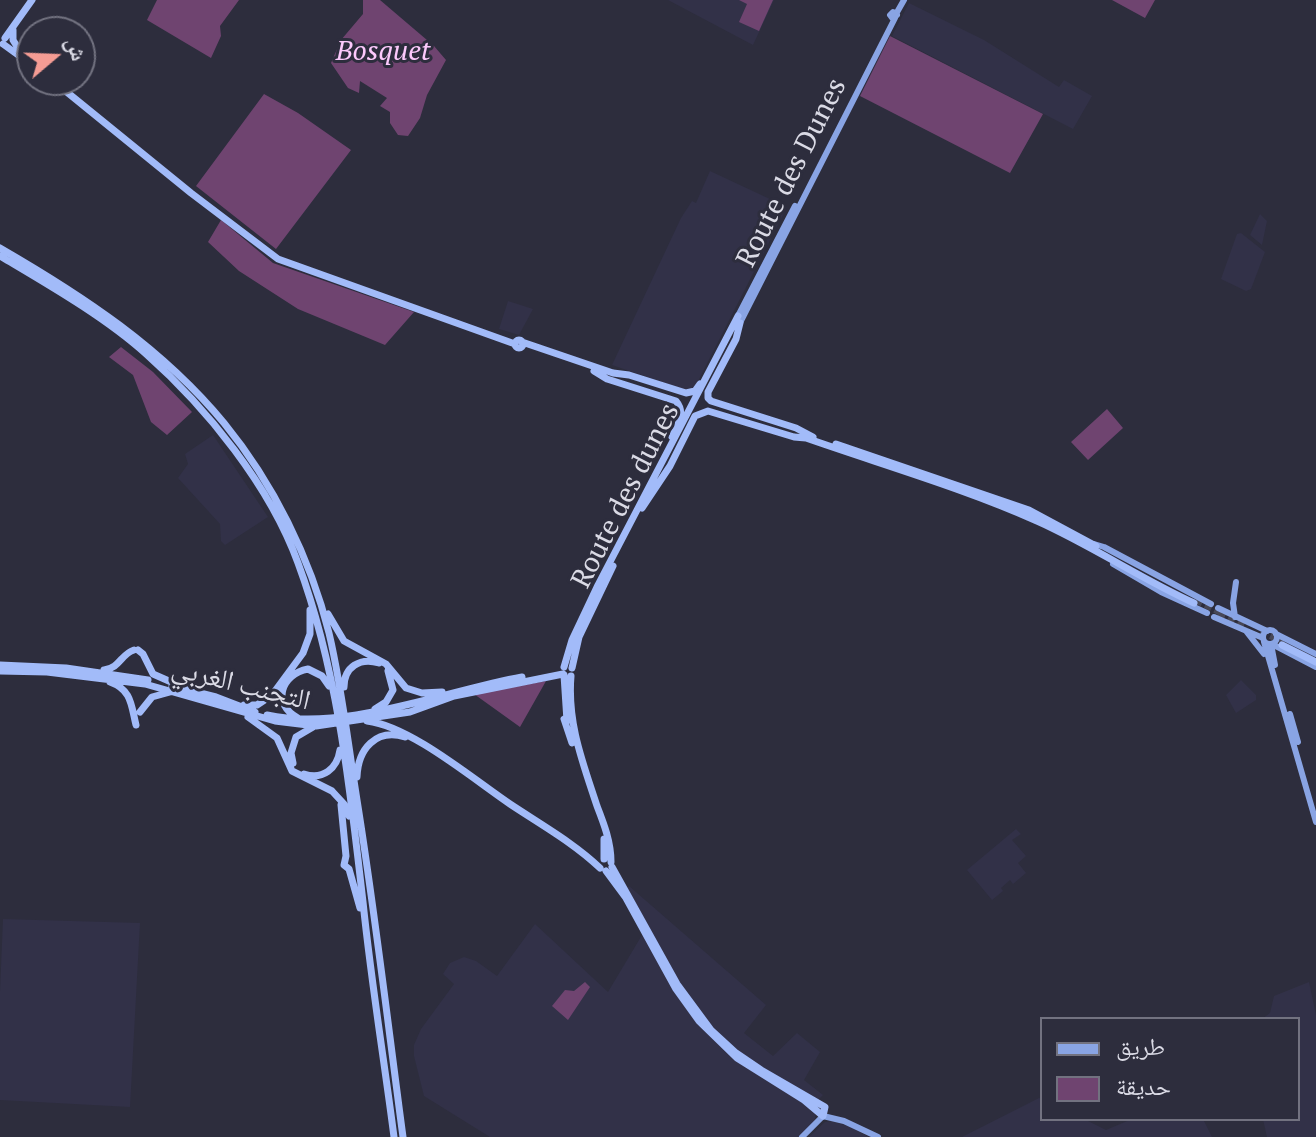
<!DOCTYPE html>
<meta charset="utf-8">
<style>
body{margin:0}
#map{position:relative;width:1316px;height:1137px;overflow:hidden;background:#2d2d3d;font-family:"PT Serif","Noto Naskh Arabic",serif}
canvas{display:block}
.legend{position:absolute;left:1040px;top:1017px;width:260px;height:104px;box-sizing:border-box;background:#2d2d3d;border:2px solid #727280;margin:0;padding:10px 14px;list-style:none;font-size:24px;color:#dadae5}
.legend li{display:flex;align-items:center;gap:16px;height:40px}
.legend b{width:40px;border:2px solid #727280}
.north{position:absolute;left:16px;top:16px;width:80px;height:80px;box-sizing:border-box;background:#2d2d3d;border:2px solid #727280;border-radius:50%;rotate:71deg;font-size:22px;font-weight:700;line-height:32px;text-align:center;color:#dadae5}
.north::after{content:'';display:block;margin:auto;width:28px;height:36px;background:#f59c94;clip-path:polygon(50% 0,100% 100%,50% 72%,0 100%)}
</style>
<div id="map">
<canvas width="1316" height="1137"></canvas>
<ul class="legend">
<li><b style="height:10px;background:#89a4e4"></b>طريق</li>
<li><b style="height:22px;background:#6f4470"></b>حديقة</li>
</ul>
<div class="north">ش</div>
</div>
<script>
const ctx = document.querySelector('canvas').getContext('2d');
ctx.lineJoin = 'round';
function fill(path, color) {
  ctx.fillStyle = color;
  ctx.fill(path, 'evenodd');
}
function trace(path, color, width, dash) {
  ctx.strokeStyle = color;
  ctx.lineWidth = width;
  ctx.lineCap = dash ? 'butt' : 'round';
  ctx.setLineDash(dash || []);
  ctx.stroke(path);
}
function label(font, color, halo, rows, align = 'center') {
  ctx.font = font + ' "PT Serif","Noto Naskh Arabic",serif';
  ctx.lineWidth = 6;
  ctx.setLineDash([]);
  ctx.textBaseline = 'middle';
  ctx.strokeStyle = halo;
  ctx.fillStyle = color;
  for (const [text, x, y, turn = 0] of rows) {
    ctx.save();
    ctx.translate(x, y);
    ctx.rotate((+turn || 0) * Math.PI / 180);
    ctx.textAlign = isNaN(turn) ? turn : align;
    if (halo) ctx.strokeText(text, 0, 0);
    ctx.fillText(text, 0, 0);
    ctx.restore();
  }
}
fill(new Path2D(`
 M 668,0 L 774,0 L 753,45 Z
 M 909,3 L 984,40 L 1059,87 L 1064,80 L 1092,96 L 1073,129 L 892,36 Z
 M 710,171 L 787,207 L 695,387 L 688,391 L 612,365 L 681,218 L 692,201 L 696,203 Z
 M 1260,214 L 1267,221 L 1262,245 L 1250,235 Z
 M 1241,233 L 1265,252 L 1251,289 L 1246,291 L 1221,279 L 1237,234 Z
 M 508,301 L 533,309 L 519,335 L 499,329 Z
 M 213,435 L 268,517 L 225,545 L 221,541 L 220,524 L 178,478 L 188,464 L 185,454 Z
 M 1241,680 L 1256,695 L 1256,700 L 1236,713 L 1226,695 Z
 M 1016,829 L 1021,834 L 1012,840 L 1026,856 L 1018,863 L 1026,873 L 1013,884 L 1010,880 L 1001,888 L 1003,891 L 992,900 L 967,870 Z
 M 629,886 L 766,1005 L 744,1033 L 773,1056 L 797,1033 L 820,1052 L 804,1080 L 823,1095 L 819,1099 L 814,1123 L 800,1137 L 490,1137 L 424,1096 L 414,1056 L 414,1045 L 421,1029 L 454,984 L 443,974 L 450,963 L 464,957 L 476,961 L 497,976 L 535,924 L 608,992 L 648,925 L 627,888 Z
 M 3,919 L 140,923 L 130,1107 L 0,1100 L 0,992 Z
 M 1309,982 L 1316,1015 L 1316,1137 L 1267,1137 L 1263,1119 L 1298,1119 L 1298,1019 L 1262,1019 L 1270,1013 L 1274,996 Z
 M 1039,1098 L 1042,1099 L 1042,1119 L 1084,1119 L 1106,1130 L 1132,1119 L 1203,1119 L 1212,1137 L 962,1137 Z
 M 832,1121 L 848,1126 L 869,1137 L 809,1137 L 825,1122 Z`), '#323148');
fill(new Path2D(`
 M 157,0 L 239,0 L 220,26 L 221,36 L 211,58 L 147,20 Z
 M 363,0 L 380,0 L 434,46 L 446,60 L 427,95 L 420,118 L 408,136 L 398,135 L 390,123 L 390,112 L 380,106 L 387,98 L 360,81 L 359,93 L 348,88 L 331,63 L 341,40 L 363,14 Z
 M 739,0 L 773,0 L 759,31 L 739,22 L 747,4 Z
 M 1112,0 L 1155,0 L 1145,18 Z
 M 890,36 L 1043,114 L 1010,173 L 860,96 Z
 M 264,94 L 298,113 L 351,150 L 276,249 L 196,186 Z
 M 221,220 L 273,263 L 414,312 L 385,345 L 298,309 L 239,271 L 208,242 Z
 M 121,347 L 153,372 L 192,412 L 167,435 L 151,422 L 133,375 L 109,357 Z
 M 1107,409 L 1123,428 L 1088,460 L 1071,442 Z
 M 546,681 L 520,727 L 474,694 Z
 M 585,982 L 590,987 L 568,1020 L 552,1006 L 565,990 L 574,991 Z`), '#6f4470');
trace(new Path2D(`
 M 1196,600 L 1224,614
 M 1218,615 L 1247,628
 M 1261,631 L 1284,642`), '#474756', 7, [7, 3.5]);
trace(new Path2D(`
 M 893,12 L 897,15 L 893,19 L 890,15 Z
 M 896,14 L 904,0
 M 738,316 L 795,206
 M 740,323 L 895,18
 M 1094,544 L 1104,547 L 1211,604
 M 1113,564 L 1161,592 L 1207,613
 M 1218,608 L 1267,631
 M 1214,617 L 1263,638
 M 1235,617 L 1233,603 L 1236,582
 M1263 637a7 7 0 1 1 14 0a7 7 0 1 1-14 0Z
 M 1246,631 L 1264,654
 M 1276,634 L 1316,654
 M 1264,642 L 1316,822
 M 1271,644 L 1275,665
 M 1272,644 L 1316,667
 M 1290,714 L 1298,742
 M 802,1137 L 823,1116 L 844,1121 L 878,1137`), '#89a4e4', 6);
trace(new Path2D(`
 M 13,30 L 13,40 L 21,53
 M 5,38 L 32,0
 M 3,44 L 32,65
 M 52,80 L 191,193 L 278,259 L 515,344
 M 0,248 C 83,296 162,348 224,423 C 273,483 310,557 329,633 C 342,688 348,744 357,800 C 375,912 388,1025 403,1137
 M 0,256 C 47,284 105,317 146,354 C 207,408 270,486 298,563 C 338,671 350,789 363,902 C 371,981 384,1059 394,1137
 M 740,323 L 736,339 L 708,392 L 708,398 L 711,401 L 796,428 L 813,437
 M515 344a4 4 0 1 1 8 0a4 4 0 1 1-8 0Z
 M 522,342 L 613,373 L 629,375 L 686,393 L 695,391 L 700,384
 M 594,371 L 607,379 L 676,401 C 686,413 678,424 672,437
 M 836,444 L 1029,510 L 1096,546
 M 642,508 L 670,466 L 695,416 L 708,411 L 794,437 L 806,438 C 883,465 963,488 1037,521 C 1091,545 1141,579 1194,603
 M 328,614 L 344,641 L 386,664 L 406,688 L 422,693 L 442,692
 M 1282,645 L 1316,662
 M 138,650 L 143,654 L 153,674 L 178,685
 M 0,665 L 66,668 L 148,680
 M 564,667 L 572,640 L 598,585 L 738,316
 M 572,668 L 579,637 L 613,566
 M 104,670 C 120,668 121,654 134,650
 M 0,671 L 47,672 L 145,684 L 275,721 L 316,726 L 410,712 L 454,696 L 563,674
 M 564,675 L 567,721
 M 571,676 C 567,723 583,763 597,806 C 604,824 611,842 611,862
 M 110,682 C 132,690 131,705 136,725
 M 172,686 L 216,697 L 255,712
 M 344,687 C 344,667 360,657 379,663
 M 244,705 L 257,705 L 272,695 L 303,653 L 310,634 L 310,610
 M 375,709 L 386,702 L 393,690 L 388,671
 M 140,712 L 152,697 L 170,692
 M 267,715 C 346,732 444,691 522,677
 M 248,717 L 277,738 L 292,771 L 332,791 L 344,804 L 349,816
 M 298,718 C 271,704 281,674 308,669 L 322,676 L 329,686
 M 564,719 L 572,743
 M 367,721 C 410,726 473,779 510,804 C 540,824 574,843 600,868
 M 293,763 L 291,753 L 296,737 L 313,727
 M 304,774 C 323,780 337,769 340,750
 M 357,777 C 358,749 376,728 405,737
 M 341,805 L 346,856 L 344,865 L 349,869 L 360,908
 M 604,859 L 604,839
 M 606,871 L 626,898 L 676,989 L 699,1021 L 737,1058 L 804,1100 L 823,1116 L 825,1107 L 761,1070 L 736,1053 L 711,1030 L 677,984 L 612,867`), '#a2bbf9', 7);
label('italic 28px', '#fcc9fc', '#2d2d3d', [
 ["Bosquet",383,52]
]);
label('28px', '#dadae5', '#2d2d3d', [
 ["Route des Dunes",792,173,-63],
 ["Route des dunes",626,496,-63],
 ["التجنب الغربي",241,685,14]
]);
</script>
